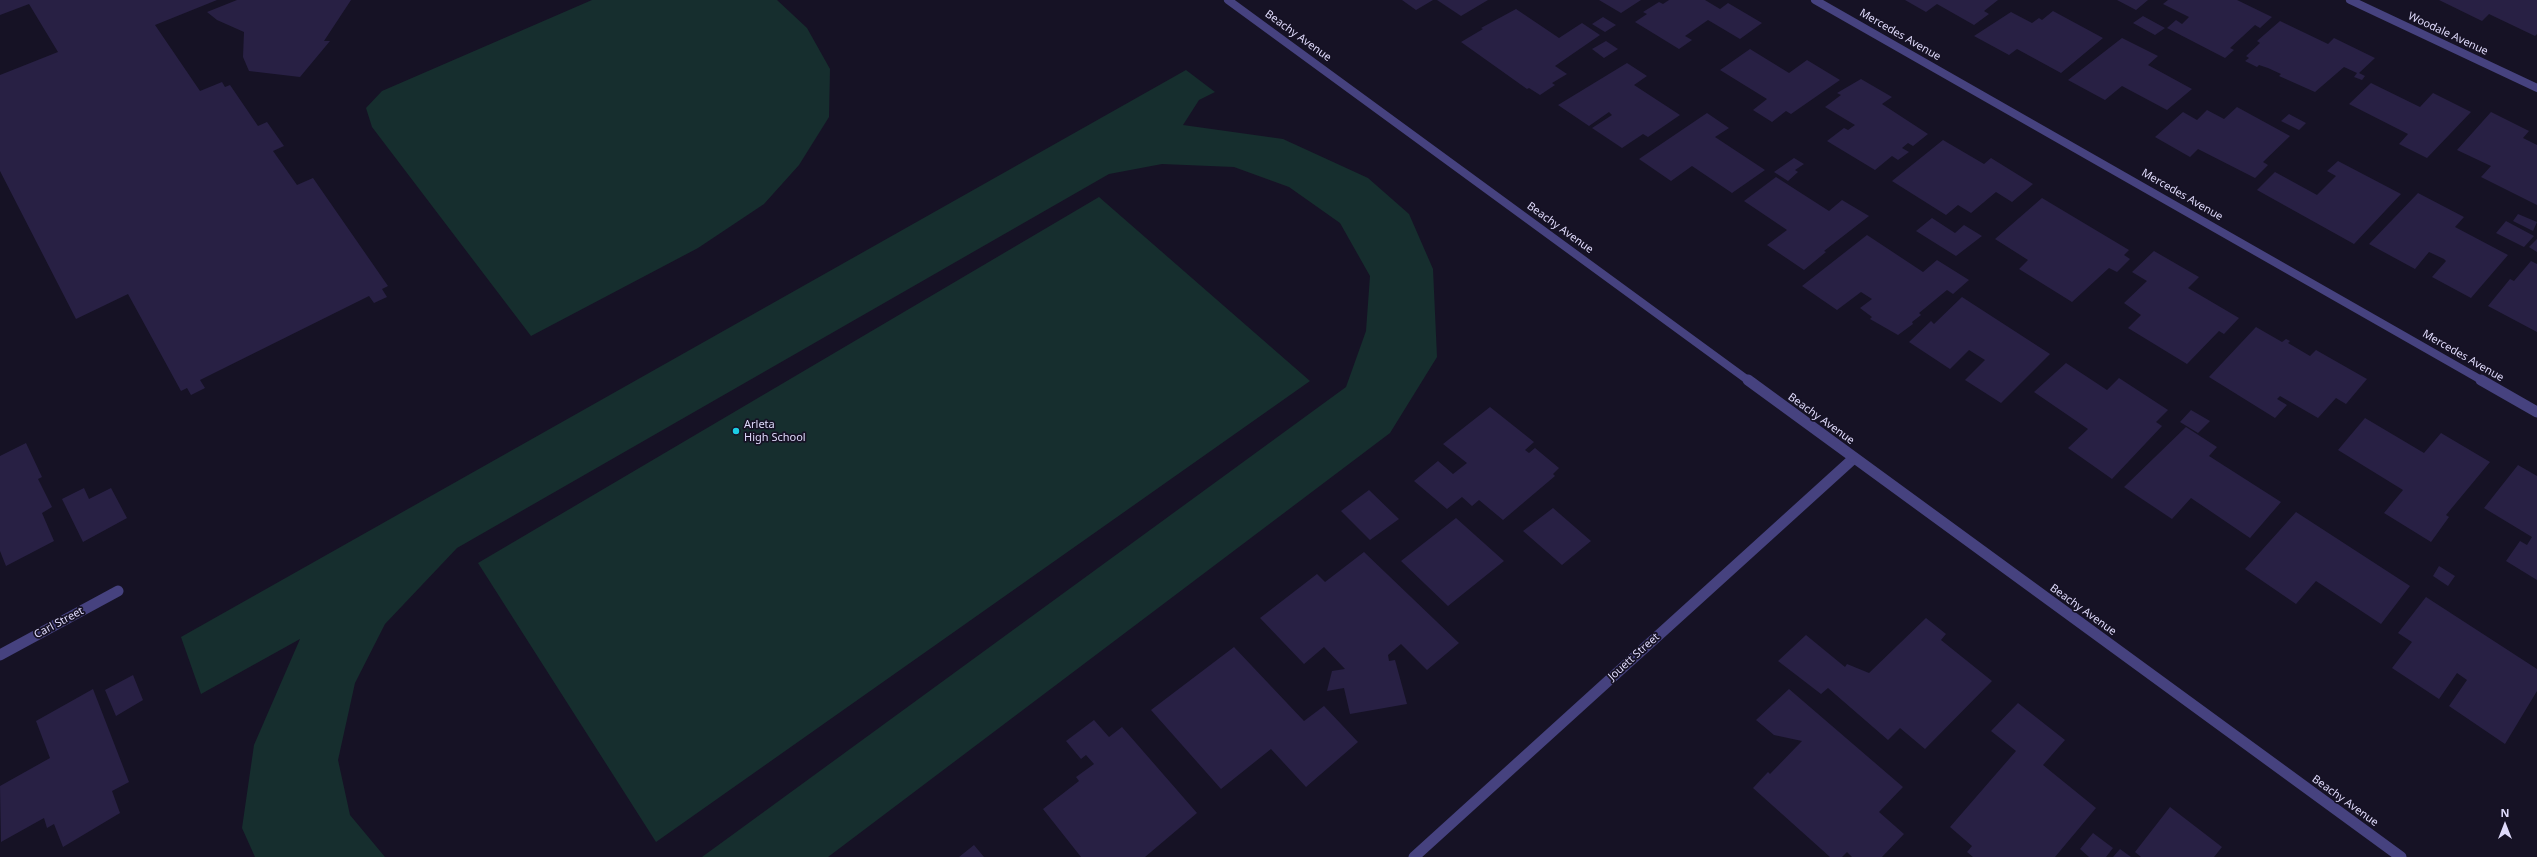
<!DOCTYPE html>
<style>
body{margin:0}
#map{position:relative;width:2537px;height:857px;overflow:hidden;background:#161225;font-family:"Noto Sans",sans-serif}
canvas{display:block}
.north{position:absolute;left:2485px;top:805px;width:40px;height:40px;-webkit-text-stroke:3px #161225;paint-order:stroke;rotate:0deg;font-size:11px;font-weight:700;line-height:16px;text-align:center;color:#dfdafb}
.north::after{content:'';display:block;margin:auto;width:14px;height:18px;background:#dfdafb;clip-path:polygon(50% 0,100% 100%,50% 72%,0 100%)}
</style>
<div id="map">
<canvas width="2537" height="857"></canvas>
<div class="north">N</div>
</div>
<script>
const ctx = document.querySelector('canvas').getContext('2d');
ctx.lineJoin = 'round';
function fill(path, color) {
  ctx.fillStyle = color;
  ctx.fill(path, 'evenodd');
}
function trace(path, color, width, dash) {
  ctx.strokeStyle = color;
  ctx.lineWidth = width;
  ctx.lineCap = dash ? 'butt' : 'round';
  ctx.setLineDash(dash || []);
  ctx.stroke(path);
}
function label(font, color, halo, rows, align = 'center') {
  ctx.font = font + ' "Noto Sans",sans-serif';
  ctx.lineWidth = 3.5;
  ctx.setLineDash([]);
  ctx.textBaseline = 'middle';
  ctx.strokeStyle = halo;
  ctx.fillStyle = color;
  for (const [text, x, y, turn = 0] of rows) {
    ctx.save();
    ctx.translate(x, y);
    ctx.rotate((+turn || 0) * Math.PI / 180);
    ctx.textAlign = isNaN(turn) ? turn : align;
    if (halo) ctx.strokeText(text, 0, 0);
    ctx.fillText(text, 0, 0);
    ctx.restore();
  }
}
fill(new Path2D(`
 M 592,0 L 777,0 L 807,28 L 830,69 L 829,117 L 799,165 L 764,204 L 698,248 L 531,336 L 372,127 L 366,108 L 382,91 Z
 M 1186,70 L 1215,92 L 1199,100 L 1183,125 L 1283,139 L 1368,178 L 1409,214 L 1433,269 L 1437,357 L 1390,433 L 828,857 L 702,857 L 1346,387 L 1366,331 L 1370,276 L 1340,223 L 1289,187 L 1234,167 L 1162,164 L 1109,174 L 457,548 L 385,624 L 355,683 L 338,760 L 350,815 L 385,857 L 255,857 L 242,828 L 254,745 L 300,639 L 201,694 L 181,637 Z
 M 1099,197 L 1310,381 L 656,842 L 478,563 Z`), '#162e2e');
fill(new Path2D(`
 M 0,0 L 217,0 L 155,25 L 200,91 L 222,82 L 225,87 L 230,85 L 258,126 L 267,122 L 284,146 L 273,151 L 297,185 L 313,178 L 388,286 L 382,289 L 387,297 L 374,303 L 369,296 L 200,380 L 205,388 L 191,395 L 187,388 L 181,391 L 128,294 L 76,319 L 0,171 L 0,75 L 58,52 L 29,4 L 0,15 Z
 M 237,0 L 351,0 L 324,41 L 330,41 L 300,77 L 249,71 L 243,57 L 244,32 L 217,20 L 207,12 Z
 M 1402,0 L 1433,0 L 1416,10 Z
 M 1437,0 L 1488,0 L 1461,16 Z
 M 1599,0 L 1641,0 L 1621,13 Z
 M 1669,0 L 1705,0 L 1720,9 L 1728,3 L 1762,23 L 1740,39 L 1708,20 L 1685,36 L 1692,40 L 1679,49 L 1635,22 L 1647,14 L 1643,12 L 1659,2 L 1663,4 Z
 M 1905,0 L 1998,0 L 1984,11 L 1989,14 L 1974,25 L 1937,4 L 1926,12 Z
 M 2117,0 L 2148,0 L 2136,10 Z
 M 2168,0 L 2237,0 L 2272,17 L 2260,28 L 2255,25 L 2230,48 L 2234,50 L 2225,58 L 2167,28 L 2176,20 L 2182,24 L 2189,17 L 2163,4 Z
 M 2439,0 L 2537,0 L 2537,34 L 2535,36 L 2489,14 L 2482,21 Z
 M 1516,9 L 1559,38 L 1582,23 L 1600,35 L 1555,66 L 1567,74 L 1552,83 L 1555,85 L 1540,95 L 1529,88 L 1527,89 L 1461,42 L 1483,29 L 1481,28 Z
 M 2053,11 L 2103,38 L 2061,73 L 2017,49 L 2009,55 L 1974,36 L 2011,12 L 2032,23 L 2039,18 L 2042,20 Z
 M 2143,16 L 2165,28 L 2155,35 L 2133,23 Z
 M 1603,17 L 1616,25 L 1605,32 L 1592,24 Z
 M 2280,21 L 2328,44 L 2334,38 L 2375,58 L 2359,73 L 2365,76 L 2362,80 L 2354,77 L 2357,73 L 2344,67 L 2315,92 L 2279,76 L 2281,74 L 2268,68 L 2259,65 L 2257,67 L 2245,61 L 2249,58 L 2246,56 L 2260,43 L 2257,41 Z
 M 2122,38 L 2158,56 L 2148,65 L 2192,89 L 2167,110 L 2122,86 L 2105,100 L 2068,80 Z
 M 1606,41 L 1618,49 L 1604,58 L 1592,49 Z
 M 1750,49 L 1789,73 L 1807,60 L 1840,80 L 1791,114 L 1786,111 L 1772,122 L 1753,110 L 1767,99 L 1720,70 Z
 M 1627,63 L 1647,76 L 1634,85 L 1680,115 L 1648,137 L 1643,134 L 1622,148 L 1592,128 L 1612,115 L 1609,112 L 1589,126 L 1558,105 Z
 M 1861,79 L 1892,97 L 1882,104 L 1928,134 L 1913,146 L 1908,143 L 1902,148 L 1909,152 L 1898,160 L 1892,156 L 1875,170 L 1827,141 L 1844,128 L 1848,130 L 1855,125 L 1825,107 L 1841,95 L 1837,93 Z
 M 2371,83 L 2420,107 L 2433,93 L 2471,112 L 2427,158 L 2399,144 L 2408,134 L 2349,104 Z
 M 2237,107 L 2290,136 L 2263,162 L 2268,165 L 2255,178 L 2198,149 L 2190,157 L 2155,137 L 2183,112 L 2197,120 L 2207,110 L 2224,119 Z
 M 2491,112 L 2529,131 L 2523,138 L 2537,145 L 2537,205 L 2481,177 L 2491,166 L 2457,150 Z
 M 1707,113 L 1729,128 L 1715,137 L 1765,170 L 1732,193 L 1692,166 L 1671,181 L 1639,159 Z
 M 2289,114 L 2306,123 L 2299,130 L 2281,121 Z
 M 1943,140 L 1984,164 L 1991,158 L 2033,184 L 2012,202 L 1996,192 L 1971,213 L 1958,205 L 1946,215 L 1892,181 Z
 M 1794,158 L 1804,164 L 1795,170 L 1798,172 L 1788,181 L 1774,172 Z
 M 2338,161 L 2401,194 L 2354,244 L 2257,190 L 2275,172 L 2317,195 L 2336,176 L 2327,171 Z
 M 1776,177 L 1829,211 L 1842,200 L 1869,216 L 1824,251 L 1826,252 L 1804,270 L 1767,245 L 1787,230 L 1744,201 Z
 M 2418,193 L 2464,217 L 2455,227 L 2508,255 L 2471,298 L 2432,277 L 2446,261 L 2444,259 L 2429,252 L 2415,269 L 2369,244 Z
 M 2042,198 L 2129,250 L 2124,255 L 2130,259 L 2117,272 L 2109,268 L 2072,302 L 2019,269 L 2028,260 L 1995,239 Z
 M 2518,214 L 2537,222 L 2533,231 L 2513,221 Z
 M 1932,218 L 1955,233 L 1964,225 L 1982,236 L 1956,256 L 1916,231 Z
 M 2506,221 L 2534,236 L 2524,247 L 2496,233 Z
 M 1867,235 L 1923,272 L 1937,260 L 1969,280 L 1953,294 L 1947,290 L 1919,313 L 1921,315 L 1912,322 L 1913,324 L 1898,335 L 1870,319 L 1872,317 L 1860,308 L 1872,299 L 1861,292 L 1837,310 L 1802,286 Z
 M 2537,239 L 2537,252 L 2529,247 Z
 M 2154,251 L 2199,277 L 2188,288 L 2239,318 L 2224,334 L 2219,331 L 2187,364 L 2128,328 L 2141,315 L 2124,303 L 2147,281 L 2132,272 Z
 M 2531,261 L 2537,264 L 2537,332 L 2488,306 L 2510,279 L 2514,281 Z
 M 1962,297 L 2050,354 L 2001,403 L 1965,380 L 1985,360 L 1969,350 L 1950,369 L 1909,342 L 1931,321 L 1934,324 Z
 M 2256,327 L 2282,342 L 2286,339 L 2290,341 L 2288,343 L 2310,356 L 2316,350 L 2367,379 L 2346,404 L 2336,398 L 2318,418 L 2280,396 L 2277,399 L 2287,405 L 2275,418 L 2209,377 Z
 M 2066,363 L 2107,390 L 2119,378 L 2168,410 L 2156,422 L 2162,426 L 2112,479 L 2068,448 L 2088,429 L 2034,392 Z
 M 1490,407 L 1534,442 L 1525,450 L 1529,453 L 1535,448 L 1559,468 L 1553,474 L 1555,476 L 1503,520 L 1479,500 L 1472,506 L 1462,497 L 1447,509 L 1414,481 L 1438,461 L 1453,474 L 1467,463 L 1443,444 Z
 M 2191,410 L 2210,421 L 2198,433 L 2180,422 Z
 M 2365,418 L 2424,453 L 2441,433 L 2490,462 L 2446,515 L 2449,517 L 2431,542 L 2384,513 L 2403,490 L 2338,450 Z
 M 2186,427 L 2217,447 L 2209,456 L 2281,502 L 2250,538 L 2191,498 L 2172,519 L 2124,487 Z
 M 26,443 L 42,477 L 38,479 L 52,507 L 42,513 L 54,541 L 6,566 L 0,551 L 0,456 Z
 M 2518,465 L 2537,476 L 2537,580 L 2506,561 L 2520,541 L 2527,545 L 2532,537 L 2484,508 Z
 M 84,488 L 89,499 L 111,488 L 127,518 L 83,542 L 62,499 Z
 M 1369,490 L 1399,519 L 1370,540 L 1341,511 Z
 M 1553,508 L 1591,541 L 1562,565 L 1523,531 Z
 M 2296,512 L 2410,586 L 2381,624 L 2316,581 L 2296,604 L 2245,569 Z
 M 1456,518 L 1504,561 L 1448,606 L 1401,561 Z
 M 1364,552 L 1459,643 L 1427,670 L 1401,644 L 1388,655 L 1389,661 L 1395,660 L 1407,704 L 1350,714 L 1344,688 L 1327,691 L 1332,671 L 1345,669 L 1324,647 L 1304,664 L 1260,618 L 1317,574 L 1325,582 Z
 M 2439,566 L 2455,576 L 2448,586 L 2433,576 Z
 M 2426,597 L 2537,669 L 2537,691 L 2505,744 L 2449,706 L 2467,680 L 2457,673 L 2439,699 L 2392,668 L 2412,642 L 2398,633 Z
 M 1926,618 L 1946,634 L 1941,640 L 1992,681 L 1925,749 L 1900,728 L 1888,740 L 1828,688 L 1821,694 L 1778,661 L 1806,635 L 1845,667 L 1847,664 L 1869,673 Z
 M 1234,647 L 1304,721 L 1324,706 L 1358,742 L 1306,787 L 1271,749 L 1221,789 L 1151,710 Z
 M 133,675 L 143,700 L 116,716 L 105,690 Z
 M 93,689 L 129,782 L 112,791 L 120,813 L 63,847 L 54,824 L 47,828 L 44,818 L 1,842 L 0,786 L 50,758 L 36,721 Z
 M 1789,689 L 1903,787 L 1879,812 L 1904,834 L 1882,857 L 1852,857 L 1847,852 L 1842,857 L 1830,857 L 1753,788 L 1768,772 L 1770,774 L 1802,741 L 1774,735 L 1756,720 Z
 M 2018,703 L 2065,740 L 2043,765 L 2096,808 L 2055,857 L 1973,857 L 1967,852 L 1972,846 L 1950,827 L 2016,751 L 1991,731 Z
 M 1094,720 L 1109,737 L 1122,727 L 1197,813 L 1145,857 L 1081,857 L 1043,809 L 1079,781 L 1076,777 L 1094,764 L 1086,755 L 1081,759 L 1066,741 Z
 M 2170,807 L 2222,847 L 2214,857 L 2141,857 L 2135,852 Z
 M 2093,833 L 2113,848 L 2106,857 L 2089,857 L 2080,849 Z
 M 974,845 L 984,857 L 959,857 Z
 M 2120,849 L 2131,857 L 2113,857 Z`), '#282044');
trace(new Path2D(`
 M 1815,0 L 2483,381
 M 2350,0 L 2537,88`), '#46427f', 8);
trace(new Path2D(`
 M 2481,380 L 2537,412
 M 0,655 L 118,591
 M 1414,857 L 1854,458`), '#46427f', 11);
trace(new Path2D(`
 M 1228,0 L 1749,381`), '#46427f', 8);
trace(new Path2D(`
 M 1748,380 L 2401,857`), '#46427f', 11);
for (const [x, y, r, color] of [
 [736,431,4,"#1ccde5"]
]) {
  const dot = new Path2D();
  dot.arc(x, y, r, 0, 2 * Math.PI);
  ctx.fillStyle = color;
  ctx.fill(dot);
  trace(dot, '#161225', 1.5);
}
label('11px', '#dfdafb', '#161225', [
 ["Woodale Avenue",2448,34,25],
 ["Mercedes Avenue",1900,35,30],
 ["Beachy Avenue",1298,36,36],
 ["Mercedes Avenue",2182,195,30],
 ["Beachy Avenue",1560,228,36],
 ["Mercedes Avenue",2463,356,30],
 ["Beachy Avenue",1821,419,36],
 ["Beachy Avenue",2083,610,36],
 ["Carl Street",59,623,-28],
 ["Jouett Street",1634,657,-42],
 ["Beachy Avenue",2345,801,36]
]);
label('11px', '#dfdafb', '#161225', [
 ["Arleta",744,425],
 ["High School",744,438]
], 'left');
</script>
